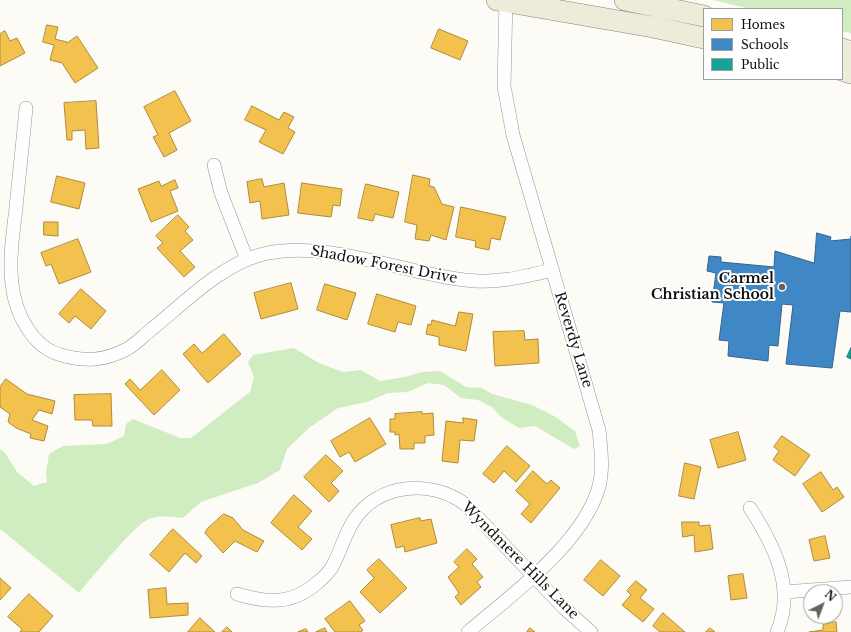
<!DOCTYPE html>
<style>
body{margin:0}
#map{position:relative;width:851px;height:632px;overflow:hidden;background:#fcfbf5;font-family:"Libre Baskerville",serif}
canvas{display:block}
.legend{position:absolute;left:703px;top:8px;width:140px;height:72px;box-sizing:border-box;background:#fff;border:1px solid #9f9f9f;margin:0;padding:5px 7px;list-style:none;font-size:12px;color:#101010}
.legend li{display:flex;align-items:center;gap:8px;height:20px}
.legend b{width:20px;border:1px solid #9f9f9f}
.north{position:absolute;left:803px;top:584px;width:40px;height:40px;box-sizing:border-box;background:#fff;border:1px solid #9f9f9f;border-radius:50%;rotate:42deg;font-size:11px;font-weight:700;line-height:16px;text-align:center;color:#101010}
.north::after{content:'';display:block;margin:auto;width:14px;height:18px;background:#636260;clip-path:polygon(50% 0,100% 100%,50% 72%,0 100%)}
</style>
<div id="map">
<canvas width="851" height="632"></canvas>
<ul class="legend">
<li><b style="height:11px;background:#f2c14e"></b>Homes</li>
<li><b style="height:11px;background:#3f88c5"></b>Schools</li>
<li><b style="height:11px;background:#17a398"></b>Public</li>
</ul>
<div class="north">N</div>
</div>
<script>
const ctx = document.querySelector('canvas').getContext('2d');
ctx.lineJoin = 'round';
function fill(path, color) {
  ctx.fillStyle = color;
  ctx.fill(path, 'evenodd');
}
function trace(path, color, width, dash) {
  ctx.strokeStyle = color;
  ctx.lineWidth = width;
  ctx.lineCap = dash ? 'butt' : 'round';
  ctx.setLineDash(dash || []);
  ctx.stroke(path);
}
function label(font, color, halo, rows, align = 'center') {
  ctx.font = font + ' "Libre Baskerville",serif';
  ctx.lineWidth = 4;
  ctx.setLineDash([]);
  ctx.textBaseline = 'middle';
  ctx.strokeStyle = halo;
  ctx.fillStyle = color;
  for (const [text, x, y, turn = 0] of rows) {
    ctx.save();
    ctx.translate(x, y);
    ctx.rotate((+turn || 0) * Math.PI / 180);
    ctx.textAlign = isNaN(turn) ? turn : align;
    if (halo) ctx.strokeText(text, 0, 0);
    ctx.fillText(text, 0, 0);
    ctx.restore();
  }
}
fill(new Path2D(`
 M 713,0 L 851,0 L 851,33 L 842,31 L 842,9 L 751,9 Z
 M 294,348 L 319,363 L 343,372 L 361,370 L 380,381 L 405,377 L 422,372 L 440,371 L 466,387 L 482,388 L 492,394 L 532,405 L 554,416 L 575,431 L 580,446 L 574,449 L 535,426 L 519,428 L 501,417 L 492,407 L 478,400 L 461,398 L 444,385 L 428,383 L 408,392 L 388,393 L 367,402 L 338,408 L 309,428 L 287,449 L 280,470 L 258,483 L 201,502 L 183,518 C 172,517 159,515 149,519 C 137,522 90,580 79,593 L 0,529 L 0,449 L 5,453 L 17,472 L 34,486 L 47,482 L 46,473 L 49,454 L 63,446 L 106,444 L 124,436 L 126,424 L 133,419 L 180,438 L 191,438 L 250,392 L 254,377 L 248,362 L 253,355 Z`), '#cfedc0');
const homes = new Path2D(`
 M 47,25 L 58,27 L 55,39 L 67,42 L 67,43 L 77,36 L 98,68 L 75,83 L 62,63 L 50,60 L 54,45 L 43,42 Z
 M 439,29 L 468,41 L 460,60 L 431,48 Z
 M 5,31 L 10,41 L 17,38 L 25,53 L 0,66 L 0,34 Z
 M 175,91 L 191,121 L 169,133 L 177,150 L 164,157 L 153,137 L 158,135 L 144,107 Z
 M 96,101 L 99,148 L 86,149 L 85,130 L 72,131 L 72,140 L 67,140 L 64,103 Z
 M 252,106 L 279,120 L 284,112 L 294,117 L 288,128 L 295,132 L 283,154 L 259,142 L 266,130 L 245,120 Z
 M 413,175 L 430,179 L 429,186 L 434,187 L 442,204 L 454,207 L 446,240 L 431,235 L 429,241 L 415,239 L 417,225 L 405,222 Z
 M 57,176 L 85,183 L 79,209 L 51,202 Z
 M 262,179 L 264,187 L 284,183 L 289,215 L 262,219 L 260,201 L 250,203 L 247,182 Z
 M 175,180 L 178,188 L 170,191 L 178,211 L 151,222 L 138,189 L 159,181 L 161,186 Z
 M 302,183 L 342,189 L 340,206 L 333,205 L 331,217 L 298,213 Z
 M 366,184 L 399,192 L 393,218 L 375,214 L 373,221 L 358,218 Z
 M 461,207 L 506,217 L 500,240 L 491,238 L 489,250 L 475,247 L 476,241 L 456,237 Z
 M 178,215 L 189,227 L 185,231 L 193,240 L 180,251 L 195,267 L 184,277 L 157,248 L 163,243 L 156,236 Z
 M 44,222 L 58,222 L 58,236 L 44,235 Z
 M 78,239 L 91,272 L 59,284 L 51,264 L 46,266 L 41,253 Z
 M 291,283 L 298,309 L 261,319 L 254,293 Z
 M 325,284 L 356,293 L 347,320 L 317,310 Z
 M 81,289 L 106,311 L 91,329 L 75,316 L 69,323 L 59,314 Z
 M 377,294 L 416,306 L 411,325 L 398,322 L 395,332 L 368,324 Z
 M 459,312 L 473,314 L 466,351 L 439,345 L 439,337 L 426,334 L 428,324 L 431,325 L 432,320 L 455,326 Z
 M 524,331 L 525,340 L 538,339 L 539,363 L 495,366 L 493,332 Z
 M 224,334 L 241,354 L 208,383 L 183,354 L 194,344 L 202,353 Z
 M 162,370 L 180,390 L 154,415 L 125,384 L 130,379 L 140,390 Z
 M 6,379 L 27,394 L 55,401 L 52,414 L 39,410 L 32,420 L 48,426 L 44,441 L 30,438 L 31,434 L 16,428 L 8,422 L 10,414 L 0,407 L 0,387 Z
 M 111,394 L 112,426 L 93,426 L 92,420 L 75,420 L 74,395 Z
 M 422,412 L 422,414 L 433,413 L 434,435 L 425,436 L 425,443 L 414,443 L 414,449 L 400,449 L 399,434 L 395,435 L 395,432 L 390,432 L 390,419 L 395,419 L 395,414 Z
 M 370,418 L 386,444 L 355,462 L 349,452 L 340,457 L 331,441 Z
 M 463,418 L 477,420 L 474,441 L 460,440 L 458,463 L 442,461 L 446,421 L 463,423 Z
 M 738,432 L 746,460 L 718,468 L 710,440 Z
 M 782,436 L 810,455 L 795,476 L 773,460 L 779,451 L 774,447 Z
 M 507,446 L 530,466 L 516,482 L 504,471 L 494,483 L 483,474 Z
 M 326,455 L 343,471 L 331,483 L 339,491 L 329,502 L 304,477 Z
 M 685,463 L 701,467 L 694,499 L 679,496 Z
 M 533,471 L 547,484 L 551,480 L 560,488 L 531,523 L 521,514 L 530,504 L 516,491 Z
 M 821,472 L 833,490 L 837,487 L 844,497 L 822,512 L 803,484 Z
 M 294,495 L 312,511 L 298,527 L 312,539 L 302,550 L 271,523 Z
 M 224,514 L 233,518 L 243,530 L 264,541 L 257,552 L 235,541 L 223,553 L 205,533 L 207,529 Z
 M 420,518 L 421,521 L 431,519 L 437,543 L 405,552 L 404,546 L 396,548 L 391,525 Z
 M 682,522 L 699,522 L 699,526 L 710,525 L 713,549 L 695,552 L 694,535 L 683,537 Z
 M 173,529 L 202,556 L 196,563 L 185,553 L 169,572 L 150,555 Z
 M 825,536 L 830,558 L 814,561 L 809,540 Z
 M 467,549 L 477,559 L 472,564 L 483,577 L 477,582 L 481,587 L 461,605 L 455,597 L 459,593 L 448,577 L 459,567 L 454,562 Z
 M 379,559 L 407,588 L 380,613 L 360,592 L 374,578 L 367,570 Z
 M 601,560 L 620,576 L 603,596 L 584,580 Z
 M 743,574 L 747,598 L 731,600 L 728,576 Z
 M 0,578 L 11,588 L 0,600 Z
 M 636,581 L 647,590 L 640,598 L 654,609 L 643,622 L 622,605 L 631,595 L 627,591 Z
 M 166,588 L 167,604 L 188,603 L 188,615 L 150,618 L 148,590 Z
 M 29,594 L 53,616 L 39,632 L 20,632 L 22,629 L 8,617 Z
 M 350,601 L 365,621 L 359,625 L 363,630 L 361,632 L 335,632 L 325,619 Z
 M 663,613 L 685,632 L 660,632 L 653,626 Z
 M 200,618 L 215,632 L 188,632 Z
 M 836,622 L 837,632 L 809,632 L 823,630 L 823,625 Z
 M 227,627 L 232,632 L 222,632 Z
 M 325,628 L 327,632 L 316,632 Z
 M 530,628 L 535,632 L 527,632 Z
 M 710,628 L 715,632 L 706,632 Z
 M 306,629 L 308,632 L 298,632 Z`);
fill(homes, '#f2c14e');
trace(homes, '#ae8c3b', 1);
const schools = new Path2D(`
 M 817,233 L 831,237 L 830,241 L 851,239 L 851,236 L 851,312 L 840,311 L 832,368 L 786,364 L 793,305 L 782,304 L 778,346 L 769,345 L 768,361 L 728,356 L 729,341 L 719,340 L 724,303 L 712,302 L 716,273 L 707,271 L 709,256 L 721,257 L 721,262 L 774,267 L 775,251 L 814,263 Z`);
fill(schools, '#3f88c5');
trace(schools, '#31648f', 1);
const public = new Path2D(`
 M 851,348 L 851,359 L 847,357 Z`);
fill(public, '#17a398');
trace(public, '#15776f', 1);
const minor = new Path2D(`
 M 26,108 C 23,142 19,175 16,208 C 13,233 9,259 12,284 C 15,313 32,347 61,355 C 85,362 104,361 127,349 C 136,344 144,335 152,329 C 185,302 225,261 268,253 C 330,241 403,273 465,280 C 495,284 523,277 552,270
 M 214,165 L 221,193 L 247,260
 M 750,508 C 774,545 796,588 777,632
 M 784,592 L 851,587
 M 237,594 C 267,603 292,605 317,583 C 323,578 330,572 333,565 C 341,550 345,534 354,520 C 379,483 430,479 465,504 L 564,608 L 591,632
 M 468,632 C 511,595 580,546 598,490 C 604,471 601,450 599,430 L 513,135 L 504,86 L 506,0`);
const primary = new Path2D(`
 M 497,0 L 653,27 L 704,38
 M 625,0 L 704,16
 M 842,49 L 851,52
 M 842,70 L 851,73`);
trace(minor, '#969693', 14);
trace(primary, '#848380', 22);
trace(minor, '#fffefe', 13);
trace(primary, '#eeebd9', 21);
for (const [x, y, r, color] of [
 [782,287,4,"#636260"]
]) {
  const dot = new Path2D();
  dot.arc(x, y, r, 0, 2 * Math.PI);
  ctx.fillStyle = color;
  ctx.fill(dot);
  trace(dot, '#fff', 1.5);
}
label('14px', '#101010', '#fff', [
 ["Shadow Forest Drive",384,265,11],
 ["Reverdy Lane",573,340,73],
 ["Wyndmere Hills Lane",520,561,45]
]);
label('bold 14px', '#101010', '#fff', [
 ["Carmel",774,279],
 ["Christian School",774,295]
], 'right');
</script>
